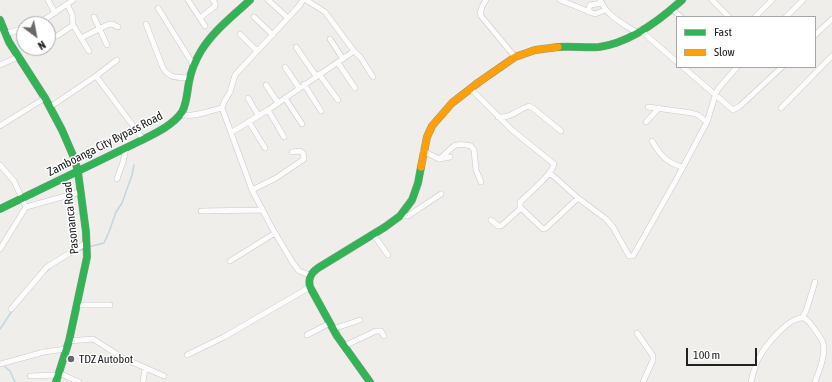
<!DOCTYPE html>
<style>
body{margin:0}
#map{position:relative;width:832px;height:382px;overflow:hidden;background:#efeeeb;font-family:"Asap Condensed",sans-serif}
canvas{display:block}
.legend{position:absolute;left:676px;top:16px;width:140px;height:52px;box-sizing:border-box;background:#fff;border:1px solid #a6a6a6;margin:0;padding:5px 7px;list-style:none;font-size:12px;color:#212121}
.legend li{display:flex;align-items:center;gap:8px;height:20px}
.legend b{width:20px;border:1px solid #a6a6a6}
.north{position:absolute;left:16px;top:16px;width:40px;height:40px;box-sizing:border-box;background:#fff;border:1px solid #a6a6a6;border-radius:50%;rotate:148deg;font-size:11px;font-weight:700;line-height:16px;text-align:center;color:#212121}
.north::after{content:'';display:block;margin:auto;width:14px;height:18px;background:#696968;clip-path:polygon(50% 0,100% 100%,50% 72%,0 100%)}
.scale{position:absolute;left:686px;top:348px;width:71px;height:18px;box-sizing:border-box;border:2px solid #212121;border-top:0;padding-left:5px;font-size:12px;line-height:14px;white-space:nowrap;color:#212121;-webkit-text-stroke:3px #fff;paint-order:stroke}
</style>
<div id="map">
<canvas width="832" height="382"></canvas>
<ul class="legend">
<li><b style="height:5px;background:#30b455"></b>Fast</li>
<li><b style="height:5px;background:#ff9f0a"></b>Slow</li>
</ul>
<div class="north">N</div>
<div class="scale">100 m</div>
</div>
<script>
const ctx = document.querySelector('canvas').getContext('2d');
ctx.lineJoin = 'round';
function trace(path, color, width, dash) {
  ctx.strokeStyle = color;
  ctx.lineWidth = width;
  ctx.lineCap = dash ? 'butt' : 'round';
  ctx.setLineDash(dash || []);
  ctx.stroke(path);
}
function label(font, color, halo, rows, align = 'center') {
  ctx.font = font + ' "Asap Condensed",sans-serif';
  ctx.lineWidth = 3;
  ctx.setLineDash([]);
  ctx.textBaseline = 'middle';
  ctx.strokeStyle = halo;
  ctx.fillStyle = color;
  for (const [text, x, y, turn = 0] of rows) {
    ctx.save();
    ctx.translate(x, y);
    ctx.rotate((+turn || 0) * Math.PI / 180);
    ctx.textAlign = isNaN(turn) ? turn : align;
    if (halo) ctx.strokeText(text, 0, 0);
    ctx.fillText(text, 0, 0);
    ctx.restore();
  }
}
trace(new Path2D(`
 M 88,247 L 104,243 L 109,232 L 116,212 L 122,203 L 132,175 L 134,165
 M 72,254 L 83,249
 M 45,273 L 50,268
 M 0,329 L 12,311
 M 5,367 L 10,371 L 15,382`), '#bfd7e0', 1.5);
const street = new Path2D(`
 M 48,0 L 55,13
 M 188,0 L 205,26
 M 268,0 L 288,18
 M 303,0 L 299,6 L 235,75 L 230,92 L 224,102 L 222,108 L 252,190 L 272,228 L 293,263 L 299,271 L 310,275
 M 306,0 L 325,12 L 354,51
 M 486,0 C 483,5 479,11 481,16 L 515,57
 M 560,0 L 595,14 L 605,10
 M 600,0 C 607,16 622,23 636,32
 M 712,0 L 729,17
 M 67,4 L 72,14 L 73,25 L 89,51
 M 158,8 L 194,66
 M 672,9 L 681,17
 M 588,12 L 590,5 L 602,3
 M 94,17 L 107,45
 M 254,17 L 273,35
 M 755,17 L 772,0
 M 786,17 L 803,0
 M 200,18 L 215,6 L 215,3 L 213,0
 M 35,24 L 44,20 L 73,0
 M 146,24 L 163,68 C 170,79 177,77 190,78
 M 640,30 L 677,62
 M 5,34 L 24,28
 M 240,34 L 257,51
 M 815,35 L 832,19
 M 57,36 L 73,25
 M 81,38 L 107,25 L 112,24 L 118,27
 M 330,39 L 343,59
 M 296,47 L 316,76
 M 338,63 L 355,88
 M 0,65 L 18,57
 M 285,67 L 299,88
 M 683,67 L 733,110 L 740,106 L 782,67
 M 319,74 L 338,100
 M 96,76 L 143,139
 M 304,84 L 321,111
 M 266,85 L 278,103
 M 470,88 L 512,130 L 554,164 C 553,174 528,194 520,202 L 520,207 L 543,229 L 546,228 L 578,198
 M 248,98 L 258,115
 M 285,98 L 302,124
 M 50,107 L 96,76 L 117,60
 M 648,107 L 692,113 L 698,115 L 707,122
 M 781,108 L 832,56
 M 268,110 L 284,137
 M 180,114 C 190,119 212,110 222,108
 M 498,117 C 512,118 517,110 529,106 L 534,109 L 561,131
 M 249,122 L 265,148
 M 646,122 L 659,108
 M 0,126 L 45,98
 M 232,132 L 268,110 L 354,51 L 361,58 L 373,77
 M 652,141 C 660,155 668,164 683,167
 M 423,151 L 439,159 L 450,157
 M 439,159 C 453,149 451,141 471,146 L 474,150 L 476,170 L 481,182
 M 0,165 L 14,181 L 26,207
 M 550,173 L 578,198 L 606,219 L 613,227 L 629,256 L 633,256 L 676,180 L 707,122 L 715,96 L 718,89 L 737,67
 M 117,179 L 123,162 L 126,148
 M 252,190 L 276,178 L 304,159 L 303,153 L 300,151 L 292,152
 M 201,211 L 262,210
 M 401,216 L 408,216 L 441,194
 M 491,220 L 498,226 L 501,226 L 521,208
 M 373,234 L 388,255
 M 0,249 L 26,207 L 80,192
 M 230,261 L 275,233
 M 77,305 L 110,305
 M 11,309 L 47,267 L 86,243
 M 802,318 L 806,311 L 815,282
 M 333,329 L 360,320
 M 637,333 L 653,356 L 653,360 L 643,382
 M 307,335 L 330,323
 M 69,341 L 93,339 L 123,358 L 164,376
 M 344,346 L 376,331 L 381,331 L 384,336
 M 187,355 L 224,337 L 310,287
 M 0,364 L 44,352 L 66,349
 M 59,373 L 79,382
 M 30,376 L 58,375
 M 143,382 L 145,368
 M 751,382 C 753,373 755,364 760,356 C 766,345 788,318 802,318 C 808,318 810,324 813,327 C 816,332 822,338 823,343 C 826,355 819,371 815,382`);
const fast = new Path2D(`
 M 0,20 L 9,42 L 45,98 L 62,130 L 75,160 L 78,172 L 86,232 L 87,257 L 69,341 L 56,382
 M 558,47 C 572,46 585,48 599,47 C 630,43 660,20 682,0
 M 0,209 L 142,140 C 156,133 173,125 182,112 C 187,103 187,92 189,82 C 191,71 195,61 201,51 C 213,31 233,16 250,0
 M 370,382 L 337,336 L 310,287 C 308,278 311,273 318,268 L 385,227 L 400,216 L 412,200 L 418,183 L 421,167`);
const slow = new Path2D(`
 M 421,167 L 427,137 L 432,126 L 452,103 L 479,82 L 515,57 L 535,50 L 558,47`);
trace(street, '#c8c8c6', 6);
trace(fast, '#959982', 8);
trace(slow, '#959982', 8);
trace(street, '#fdfcfc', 5);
trace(fast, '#30b455', 7);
trace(slow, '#ff9f0a', 7);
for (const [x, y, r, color] of [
 [71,359,4,"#696968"]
]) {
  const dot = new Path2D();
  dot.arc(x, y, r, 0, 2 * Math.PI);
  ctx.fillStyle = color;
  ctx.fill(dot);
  trace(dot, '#fff', 1.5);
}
label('12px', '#212121', '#fff', [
 ["Zamboanga City Bypass Road",105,144,-27],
 ["Pasonanca Road",71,218,-96]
]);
label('12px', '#212121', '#fff', [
 ["TDZ Autobot",79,359]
], 'left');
</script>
